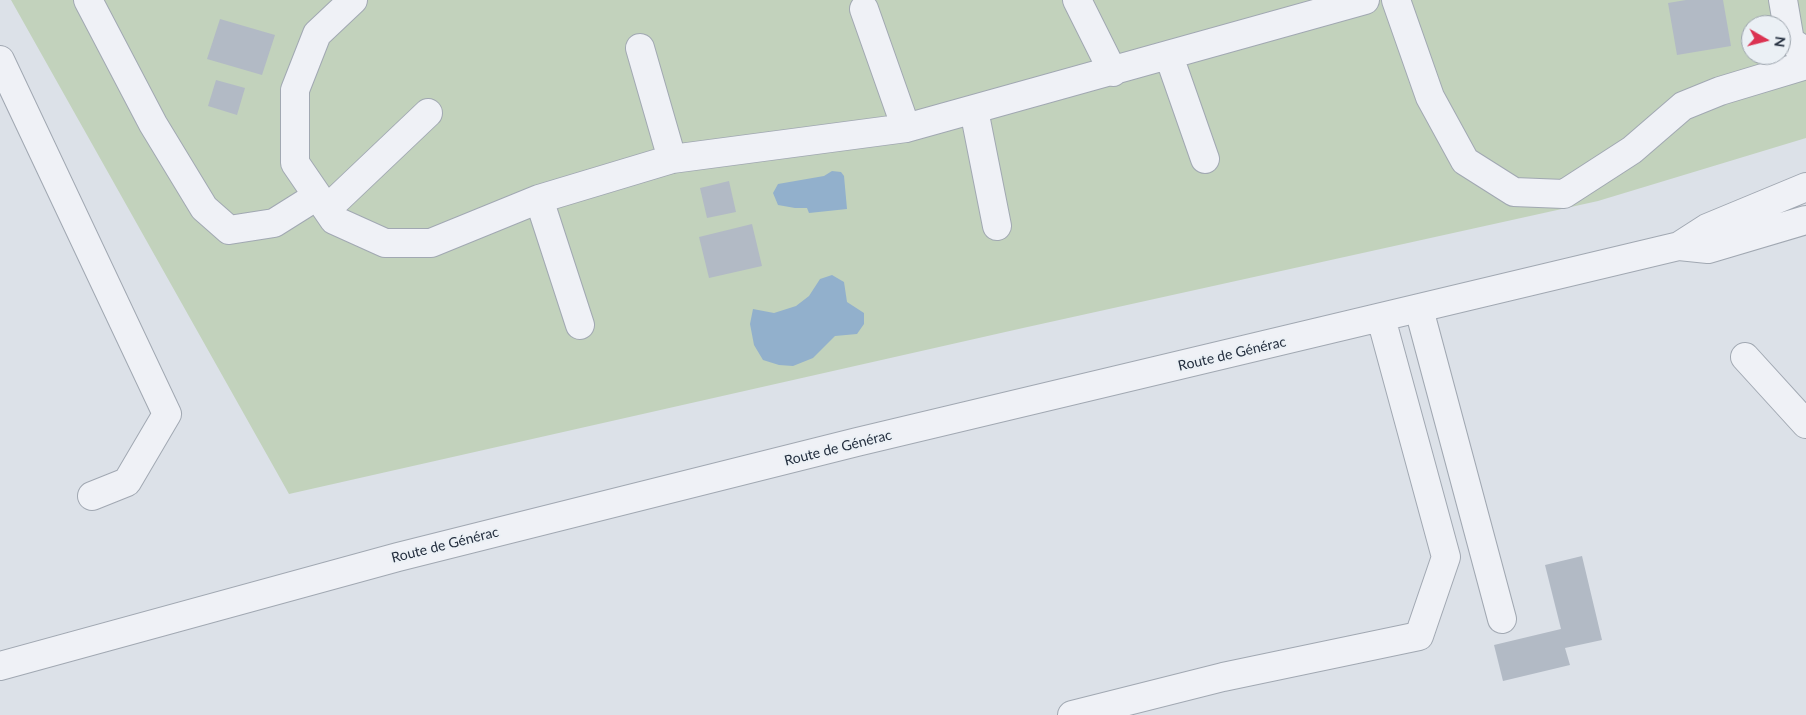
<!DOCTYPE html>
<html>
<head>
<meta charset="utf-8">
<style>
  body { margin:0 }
  #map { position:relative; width:1806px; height:715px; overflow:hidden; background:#dce1e8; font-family:Lato,sans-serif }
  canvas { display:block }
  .north { position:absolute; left:1741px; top:15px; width:50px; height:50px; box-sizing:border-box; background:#ebf0f5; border:1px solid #9ba3ac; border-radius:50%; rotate:98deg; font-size:14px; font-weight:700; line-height:20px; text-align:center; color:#242f3f }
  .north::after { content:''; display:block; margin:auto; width:18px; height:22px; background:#db3251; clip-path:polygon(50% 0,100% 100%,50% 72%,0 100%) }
</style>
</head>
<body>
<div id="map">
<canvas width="1806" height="715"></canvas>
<div class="north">N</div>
</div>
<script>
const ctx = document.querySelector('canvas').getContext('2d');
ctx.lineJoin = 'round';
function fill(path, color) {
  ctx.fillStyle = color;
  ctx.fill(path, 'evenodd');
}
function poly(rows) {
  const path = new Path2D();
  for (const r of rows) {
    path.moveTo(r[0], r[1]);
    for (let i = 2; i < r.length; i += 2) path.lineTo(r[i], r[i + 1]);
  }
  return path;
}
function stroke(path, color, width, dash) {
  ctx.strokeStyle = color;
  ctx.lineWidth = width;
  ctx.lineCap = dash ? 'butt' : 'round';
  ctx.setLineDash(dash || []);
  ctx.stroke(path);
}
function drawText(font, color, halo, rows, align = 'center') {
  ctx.font = font + ' Lato,sans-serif';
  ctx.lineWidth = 4;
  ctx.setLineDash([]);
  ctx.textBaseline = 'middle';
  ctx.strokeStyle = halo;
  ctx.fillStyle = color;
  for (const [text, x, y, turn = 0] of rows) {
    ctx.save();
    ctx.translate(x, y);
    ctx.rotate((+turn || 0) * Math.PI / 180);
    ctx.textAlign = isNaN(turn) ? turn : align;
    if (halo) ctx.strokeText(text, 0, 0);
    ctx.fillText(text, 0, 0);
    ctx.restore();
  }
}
const green = poly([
  [11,0,1806,0,1806,138,1598,201,1023,328,289,494],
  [1751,25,1781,25,1781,55,1751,55]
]);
const water = poly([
  [832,171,841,172,844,176,847,209,809,213,807,208,795,208,778,205,773,193,778,184,824,176],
  [832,275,844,282,847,302,864,313,864,324,857,334,835,336,813,358,793,366,779,365,763,360,754,345,750,324,753,309,774,313,796,306,809,296,820,279]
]);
const building = poly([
  [1686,0,1723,0,1731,46,1677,55,1668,3],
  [220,19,275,35,262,75,207,59],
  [216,80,245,88,237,115,208,106],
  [729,181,736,212,707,218,700,188],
  [752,224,762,266,709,278,699,237],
  [1582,556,1602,640,1565,648,1570,665,1503,681,1494,645,1561,629,1545,565]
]);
const minor = poly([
  [88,0,153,124,204,208,229,230,274,223,317,196],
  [353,0,317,34,295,90,295,163,334,220,385,243,431,243,539,199,672,159,906,128,1365,0],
  [1077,0,1113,72],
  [1396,0,1430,97,1465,161,1514,192,1564,194,1632,150,1683,106,1720,91,1806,65],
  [1783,0,1790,41,1806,52],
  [864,9,906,128],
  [640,48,672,159],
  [1169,56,1205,159],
  [0,60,167,414,127,482,92,496],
  [974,110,997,226],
  [539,199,580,325],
  [327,209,428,113],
  [1679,246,1707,228,1806,187],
  [1419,309,1502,619],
  [1745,357,1806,424],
  [0,666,398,557,857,442,1679,246,1708,249,1806,220],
  [1072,715,1223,677,1419,636,1446,557,1381,318]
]);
const streetNames = [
  ["Route de Générac",1232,354,-13],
  ["Route de Générac",838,448,-14],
  ["Route de Générac",445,545,-14]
];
fill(green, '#c2d2bc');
fill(water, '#92b0cc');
fill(building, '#b2bac5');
stroke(minor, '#a1a8b2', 30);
stroke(minor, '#eff1f6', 28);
drawText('14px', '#242f3f', '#ebf0f5', streetNames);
</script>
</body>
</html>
